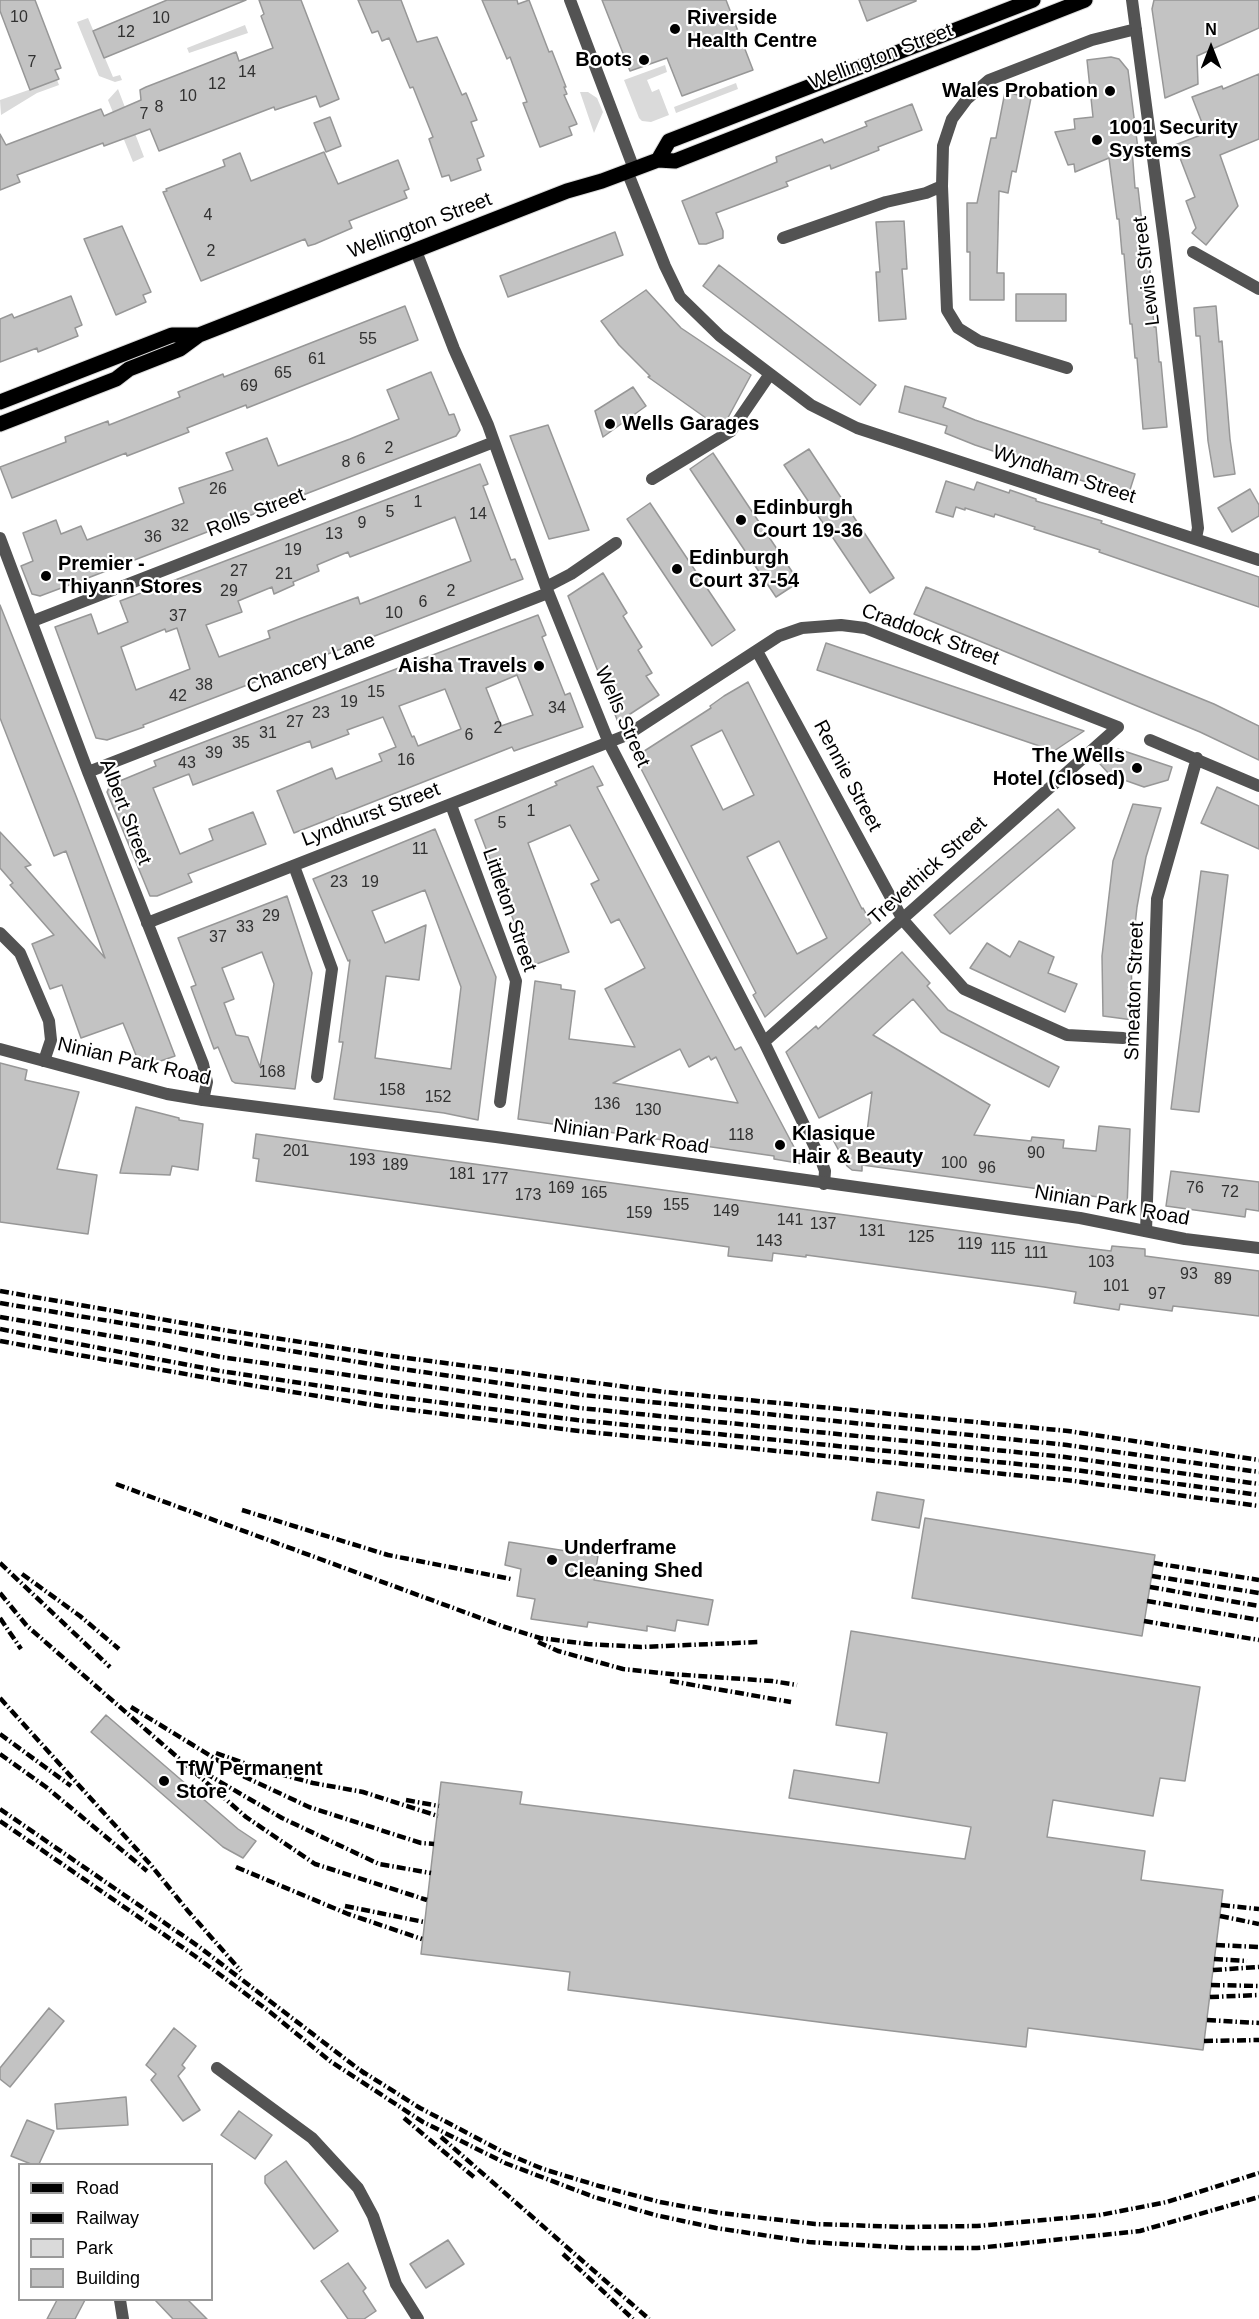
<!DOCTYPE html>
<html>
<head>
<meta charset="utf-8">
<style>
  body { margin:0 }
  #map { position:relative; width:1259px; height:2319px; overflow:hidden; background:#fff; font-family:Helvetica,sans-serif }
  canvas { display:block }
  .legend { position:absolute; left:18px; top:2163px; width:195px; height:138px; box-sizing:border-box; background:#fff; border:2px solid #999; margin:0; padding:8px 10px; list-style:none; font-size:18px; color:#000 }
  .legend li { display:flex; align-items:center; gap:12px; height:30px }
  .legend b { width:30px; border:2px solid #999 }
  .north { position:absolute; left:1181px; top:18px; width:60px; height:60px; -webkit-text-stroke:4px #fff; paint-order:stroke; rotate:0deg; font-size:16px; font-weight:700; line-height:24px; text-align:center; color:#000 }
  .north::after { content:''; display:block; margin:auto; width:21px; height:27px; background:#000; clip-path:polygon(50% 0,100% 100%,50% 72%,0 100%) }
</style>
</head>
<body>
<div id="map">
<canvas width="1259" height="2319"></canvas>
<ul class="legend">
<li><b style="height:8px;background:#000"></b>Road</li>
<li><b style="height:8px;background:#000"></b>Railway</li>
<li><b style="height:16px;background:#dadada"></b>Park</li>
<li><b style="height:16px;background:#c3c3c3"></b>Building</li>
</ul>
<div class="north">N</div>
</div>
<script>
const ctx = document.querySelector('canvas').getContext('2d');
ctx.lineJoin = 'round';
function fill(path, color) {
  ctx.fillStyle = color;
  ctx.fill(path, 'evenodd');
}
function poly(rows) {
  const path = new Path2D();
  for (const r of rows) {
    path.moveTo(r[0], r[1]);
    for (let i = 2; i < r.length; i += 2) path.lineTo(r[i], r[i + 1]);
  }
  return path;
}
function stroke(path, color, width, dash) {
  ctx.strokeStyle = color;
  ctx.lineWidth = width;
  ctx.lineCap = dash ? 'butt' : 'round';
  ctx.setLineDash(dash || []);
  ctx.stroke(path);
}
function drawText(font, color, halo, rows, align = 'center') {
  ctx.font = font + ' Helvetica,sans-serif';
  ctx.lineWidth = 4.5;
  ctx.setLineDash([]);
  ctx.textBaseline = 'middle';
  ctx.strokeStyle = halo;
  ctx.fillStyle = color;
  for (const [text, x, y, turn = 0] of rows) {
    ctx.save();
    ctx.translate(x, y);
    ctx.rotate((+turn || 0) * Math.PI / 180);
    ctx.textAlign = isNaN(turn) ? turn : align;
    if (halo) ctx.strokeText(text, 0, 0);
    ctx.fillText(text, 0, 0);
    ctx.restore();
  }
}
const green = poly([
  [88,18,113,77,120,75,122,80,115,82,99,76,77,22],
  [245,25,248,33,189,53,187,48],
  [665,65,667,72,647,80,652,92,659,89,669,115,651,122,642,121,639,118,624,80],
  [57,80,59,85,37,93,1,115,0,100],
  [736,83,738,89,676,113,674,107],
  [118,89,144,157,133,162,108,100],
  [580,92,588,92,597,98,603,112,594,133]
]);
const building = poly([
  [0,0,35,0,61,68,55,70,59,79,30,90,0,11,0,0],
  [167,0,246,0,104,58,93,31,167,0],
  [259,0,301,0,339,99,320,107,316,96,275,110,274,107,159,151,150,129,104,146,103,143,17,175,20,182,0,190,0,134,6,145,101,109,104,116,141,100,140,90,146,87,236,52,239,61,273,48,261,16,264,14,259,0],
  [358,0,401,0,417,42,437,37,462,95,466,93,477,120,471,122,484,156,477,159,481,170,451,181,449,175,442,177,429,139,433,137,413,87,410,88,389,38,382,41,378,31,372,33,358,0],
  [482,0,517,0,518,4,529,0,549,52,552,51,566,87,564,87,567,94,564,95,577,124,569,127,572,135,540,147,523,103,527,102,516,73,510,57,507,59,482,0],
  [602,0,726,0,753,70,682,96,667,58,630,71,602,0],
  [859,0,916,0,916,1,867,21,859,0],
  [1154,0,1259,0,1259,28,1197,56,1198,84,1165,98,1152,9,1154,0],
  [1111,57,1119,59,1128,70,1138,149,1132,149,1135,188,1138,188,1146,258,1149,258,1154,327,1156,327,1159,362,1161,362,1167,427,1143,429,1137,358,1135,358,1132,324,1130,324,1124,254,1122,254,1119,219,1117,219,1109,158,1075,172,1074,164,1068,165,1055,132,1075,129,1074,119,1093,117,1087,60,1111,57],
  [1259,74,1259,139,1220,155,1238,206,1206,245,1192,233,1196,228,1186,201,1195,197,1175,145,1206,133,1192,97,1222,86,1223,89,1259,74],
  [1005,92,1031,98,1016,172,1012,171,1008,193,999,191,997,273,1004,273,1004,300,970,300,970,252,967,252,967,203,977,203,991,138,996,138,1005,92],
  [912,104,922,130,878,147,879,150,831,169,830,165,786,182,788,186,716,213,723,231,723,238,706,244,699,244,682,201,777,162,776,157,822,139,824,143,867,126,865,122,912,104],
  [330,117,341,146,326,152,314,123,330,117],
  [324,152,338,184,398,160,409,189,404,191,407,198,349,221,352,228,315,244,308,246,305,239,201,281,163,192,167,191,166,189,225,166,223,160,240,153,251,181,324,152],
  [904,221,907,269,902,269,906,319,879,321,876,272,880,272,876,222,904,221],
  [122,226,151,292,143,295,146,302,116,315,84,239,122,226],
  [615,232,623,255,508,297,500,276,615,232],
  [719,265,876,385,860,405,703,286,719,265],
  [646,290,681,328,751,375,724,425,720,428,648,377,650,376,619,345,601,321,646,290],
  [1016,294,1066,294,1066,321,1016,321,1016,294],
  [71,296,82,325,75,328,78,336,38,352,37,348,0,362,0,319,12,314,14,318,71,296],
  [405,306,418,340,247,408,246,405,187,428,189,432,127,456,126,453,12,498,0,467,66,442,65,437,108,421,109,425,180,397,178,392,223,374,224,377,405,306],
  [1216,306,1219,342,1222,341,1230,439,1235,474,1214,477,1208,441,1200,336,1196,336,1194,308,1216,306],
  [431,372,449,415,454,414,460,430,456,436,80,581,40,596,32,594,21,566,33,561,23,533,56,520,61,534,81,526,87,540,184,503,179,488,233,470,226,453,267,438,278,466,350,439,399,419,387,390,431,372],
  [905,386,946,398,943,407,975,420,1135,474,1128,496,975,445,945,433,947,426,899,412,905,386],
  [633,387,646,406,603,437,595,411,633,387],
  [548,425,589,530,549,539,510,436,548,425],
  [809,449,894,578,870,593,784,465,809,449],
  [713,453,799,582,776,597,690,469,713,453],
  [480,464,488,484,483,486,511,560,515,559,523,579,177,712,143,725,144,727,107,740,96,738,55,627,91,614,98,634,128,622,120,601,480,464],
  [455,517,471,561,360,604,358,597,299,619,268,631,270,638,219,657,206,625,242,612,238,601,272,587,274,594,294,585,293,582,319,571,317,565,348,552,350,557,455,517],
  [177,628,190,669,136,690,121,647,165,629,166,632,177,628],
  [946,481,974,490,977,482,1009,493,1010,490,1036,499,1036,501,1102,521,1101,523,1259,577,1259,607,1099,552,1100,550,1034,529,1035,527,995,514,994,517,965,508,965,510,956,507,953,517,936,512,946,481],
  [1250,489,1259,505,1259,516,1232,532,1218,508,1250,489],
  [650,503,735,630,712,646,627,519,650,503],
  [603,573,627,613,623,616,642,647,638,650,652,673,646,676,659,695,618,722,568,596,603,573],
  [926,587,1214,704,1259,726,1259,760,1200,732,914,614,926,587],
  [0,605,76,796,175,1056,152,1064,151,1061,140,1065,123,1023,81,1038,62,985,50,989,32,944,54,935,10,885,13,883,0,868,0,832,31,865,25,867,105,958,66,851,54,856,0,718,0,605],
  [538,615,546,635,542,637,565,695,570,693,583,727,514,751,512,747,294,833,277,791,332,768,336,779,382,761,379,754,396,747,383,717,347,730,349,734,312,748,310,741,193,785,189,774,153,788,180,854,213,840,209,829,253,812,266,844,188,874,192,882,157,896,150,896,107,792,110,785,156,766,154,761,538,615],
  [517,675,533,715,501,726,486,688,517,675],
  [445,689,461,729,418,746,414,736,412,737,399,706,445,689],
  [826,643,1084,731,1054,751,817,670,826,643],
  [748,682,862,909,863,908,871,923,765,1017,753,995,756,993,635,757,711,708,710,706,724,696,748,682],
  [722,730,754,795,723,810,691,746,722,730],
  [779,841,827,938,797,954,747,857,779,841],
  [1118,749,1172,767,1168,780,1144,787,1110,775,1100,764,1118,749],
  [593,766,603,785,597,787,697,978,735,1050,741,1047,803,1164,774,1159,774,1156,518,1119,535,981,561,985,561,989,575,991,569,1039,635,1047,605,989,645,968,619,919,611,923,591,884,599,880,570,825,528,843,569,952,531,966,475,820,557,785,555,782,593,766],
  [680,1049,689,1067,709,1056,711,1060,716,1057,738,1103,613,1083,680,1049],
  [1217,787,1259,806,1259,849,1201,823,1217,787],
  [1133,804,1161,808,1146,857,1137,907,1131,962,1133,1020,1103,1016,1102,956,1113,861,1133,804],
  [1058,809,1075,828,950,934,934,915,1058,809],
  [435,829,496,977,478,1120,444,1113,334,1099,343,1042,339,1042,350,960,348,961,313,879,435,829],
  [425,890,461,987,451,1069,375,1058,386,976,419,980,426,925,385,943,372,911,425,890],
  [1201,871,1228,875,1199,1112,1171,1109,1201,871],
  [287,896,312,973,295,1089,235,1083,232,1081,218,1047,214,1049,191,987,196,985,178,938,287,896],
  [262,952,274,984,260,1067,248,1037,236,1035,224,1003,234,999,222,968,262,952],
  [1019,941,1054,957,1048,973,1077,984,1065,1012,970,968,987,943,1010,957,1019,941],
  [902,952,930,983,927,986,948,1010,1059,1067,1049,1087,941,1032,913,999,873,1035,990,1105,974,1135,1031,1141,1032,1137,1064,1140,1063,1148,1096,1151,1099,1126,1130,1129,1127,1208,1105,1204,1106,1198,862,1165,862,1171,852,1170,847,1166,831,1136,866,1140,872,1092,819,1118,786,1052,816,1026,818,1029,902,952],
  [0,1063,27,1070,25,1080,79,1092,57,1169,97,1175,88,1234,0,1222,0,1063],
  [136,1107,179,1118,179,1120,203,1124,198,1170,172,1166,170,1175,120,1173,136,1107],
  [256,1134,1078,1247,1111,1251,1112,1246,1145,1249,1145,1256,1259,1271,1259,1316,1173,1306,1172,1311,1120,1304,1119,1310,1074,1303,1076,1292,1044,1287,806,1255,806,1257,773,1253,772,1261,728,1256,729,1247,256,1181,259,1159,253,1158,256,1134],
  [1171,1171,1259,1182,1259,1211,1246,1209,1245,1217,1166,1206,1171,1171],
  [877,1492,924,1500,919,1528,872,1520,877,1492],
  [925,1518,1155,1555,1142,1636,912,1598,925,1518],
  [509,1542,598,1556,594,1580,713,1600,708,1625,677,1620,675,1631,647,1626,647,1631,588,1622,587,1627,531,1619,535,1599,517,1596,521,1569,505,1565,509,1542],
  [851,1631,1200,1687,1185,1781,1160,1778,1153,1816,1053,1800,1047,1837,1145,1851,1141,1880,1223,1890,1203,2050,1028,2028,1026,2047,834,2024,568,1990,570,1972,421,1954,441,1782,522,1792,520,1804,965,1859,971,1827,789,1798,794,1770,879,1783,887,1733,836,1725,851,1631],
  [106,1715,238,1829,256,1841,243,1858,223,1847,91,1732,106,1715],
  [49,2008,64,2021,10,2087,0,2079,0,2068,49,2008],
  [174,2028,196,2046,182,2065,185,2068,178,2076,200,2110,183,2121,151,2080,156,2074,146,2065,174,2028],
  [126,2097,128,2125,57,2129,55,2104,126,2097],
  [239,2111,272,2135,255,2159,221,2135,239,2111],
  [27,2120,54,2131,39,2164,31,2164,11,2156,27,2120],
  [286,2161,338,2231,314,2249,265,2183,265,2176,286,2161],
  [448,2240,464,2264,426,2288,410,2264,448,2240],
  [348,2263,366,2288,363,2291,376,2311,364,2319,348,2319,321,2281,348,2263],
  [57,2300,85,2300,75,2319,47,2319,57,2300],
  [155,2300,188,2300,207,2319,173,2319,155,2300]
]);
const minor = poly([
  [570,0,634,169],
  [1132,0,1164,241,1198,528,1196,538],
  [627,171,665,266,680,297,720,336,811,405,857,428,1259,560],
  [942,186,947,310,958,328,979,341,1067,368],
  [783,238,886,202,926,193,942,186,943,146,952,119,967,99,989,80,1092,40,1136,29],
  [416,251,454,349,488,425,546,587,609,743,764,1042,821,1160,825,1171,824,1184],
  [1193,252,1259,289],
  [652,479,731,431,770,374],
  [0,538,88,772,203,1064,207,1082,203,1100],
  [546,587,571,574,616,543],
  [33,621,494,442],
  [757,651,903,920,964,989,1067,1035,1123,1038],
  [1150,740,1259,786],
  [88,772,548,593],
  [451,805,516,981,500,1102],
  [294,866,332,969,317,1077],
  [147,923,627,735,779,636,802,628,841,625,865,628,1118,727,764,1042],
  [0,933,20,953,49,1021,51,1040,44,1061],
  [1146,1231,1157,899,1197,758],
  [217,2068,312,2138,358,2188,373,2216,396,2284,418,2319],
  [120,2300,123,2319]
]);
const tertiary = poly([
  [0,1049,167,1094,203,1100,496,1137,1080,1218,1185,1239,1259,1248]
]);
const primary = poly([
  [658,160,669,141,1033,0],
  [0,402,172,335,199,335],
  [0,424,116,379,129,369,180,349,199,335,567,191,602,181,658,160,675,161,1085,0]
]);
const rail = poly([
  [0,1291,229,1331,392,1356,665,1392,1068,1431,1259,1460],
  [0,1303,388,1367,583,1395,1067,1445,1259,1472],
  [0,1317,152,1343,221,1357,580,1408,1065,1457,1259,1484],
  [0,1329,220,1371,382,1395,577,1420,1068,1469,1259,1495],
  [0,1341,219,1380,379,1406,579,1431,1074,1481,1259,1506],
  [116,1484,505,1627,540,1638,588,1644,641,1647,759,1642],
  [242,1510,388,1555,511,1579],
  [0,1563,110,1667],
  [1154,1563,1259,1580],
  [22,1574,80,1616,119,1649],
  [1152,1576,1259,1593],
  [1150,1587,1259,1606],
  [0,1593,27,1626,246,1817,315,1864,427,1900],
  [1147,1601,1259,1620],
  [0,1618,21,1649],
  [1144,1621,1259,1640],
  [538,1642,558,1651,623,1669,671,1674,772,1681,797,1685],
  [670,1681,791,1702],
  [0,1698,150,1864,188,1911,241,1971],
  [131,1707,245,1777,309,1807,421,1843,434,1844],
  [0,1734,71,1786],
  [216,1753,258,1768,313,1783,363,1792,438,1816],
  [0,1754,46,1787,147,1871],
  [205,1773,282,1818,379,1864,431,1873],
  [406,1800,439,1806],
  [0,1809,198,1946,365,2074],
  [0,1821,195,1956,270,2012,330,2061,423,2122,505,2163,594,2197,655,2215,716,2228,809,2242,909,2248,977,2248,1140,2231,1259,2197],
  [236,1867,348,1914,422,1939],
  [1221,1905,1259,1909],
  [345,1906,424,1922],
  [1220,1916,1259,1924],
  [1216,1945,1259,1947],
  [1214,1959,1247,1961],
  [1213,1970,1259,1967],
  [1211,1985,1259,1986],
  [1210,1997,1259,1995],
  [1207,2020,1259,2023],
  [1204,2041,1259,2040],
  [360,2070,420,2108,505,2153,543,2169,599,2186,660,2202,720,2213,815,2224,906,2227,977,2226,1100,2215,1167,2202,1259,2173],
  [404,2118,475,2178],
  [441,2137,649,2319],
  [563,2254,633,2319]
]);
const markers = [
  [675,29,6,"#000"],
  [644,60,6,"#000"],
  [1110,91,6,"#000"],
  [1097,140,6,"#000"],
  [610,424,6,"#000"],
  [741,520,6,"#000"],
  [677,569,6,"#000"],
  [46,576,6,"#000"],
  [539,666,6,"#000"],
  [1137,768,6,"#000"],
  [780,1145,6,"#000"],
  [552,1560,6,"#000"],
  [164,1781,6,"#000"]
];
const numberNames = [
  ["10",19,18],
  ["10",161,19],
  ["12",126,33],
  ["7",32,63],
  ["14",247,73],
  ["12",217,85],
  ["10",188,97],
  ["8",159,108],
  ["7",144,115],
  ["4",208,216],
  ["2",211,252],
  ["55",368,340],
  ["61",317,360],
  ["65",283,374],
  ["69",249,387],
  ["2",389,449],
  ["6",361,460],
  ["8",346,463],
  ["26",218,490],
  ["1",418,503],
  ["5",390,513],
  ["14",478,515],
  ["9",362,524],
  ["32",180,527],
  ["13",334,535],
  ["36",153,538],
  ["19",293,551],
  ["27",239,572],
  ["21",284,575],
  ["29",229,592],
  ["2",451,592],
  ["6",423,603],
  ["10",394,614],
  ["37",178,617],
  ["38",204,686],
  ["15",376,693],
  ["42",178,697],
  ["19",349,703],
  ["34",557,709],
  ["23",321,714],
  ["27",295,723],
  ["2",498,729],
  ["31",268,734],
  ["6",469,736],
  ["35",241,744],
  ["39",214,754],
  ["16",406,761],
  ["43",187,764],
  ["1",531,812],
  ["5",502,824],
  ["11",420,850],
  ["23",339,883],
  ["19",370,883],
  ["29",271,917],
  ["33",245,928],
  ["37",218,938],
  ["168",272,1073],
  ["158",392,1091],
  ["152",438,1098],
  ["136",607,1105],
  ["130",648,1111],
  ["118",741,1136],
  ["201",296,1152],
  ["90",1036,1154],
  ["193",362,1161],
  ["100",954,1164],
  ["189",395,1166],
  ["96",987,1169],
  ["181",462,1175],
  ["177",495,1180],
  ["169",561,1189],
  ["76",1195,1189],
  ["72",1230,1193],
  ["165",594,1194],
  ["173",528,1196],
  ["155",676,1206],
  ["149",726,1212],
  ["159",639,1214],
  ["141",790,1221],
  ["137",823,1225],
  ["131",872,1232],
  ["125",921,1238],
  ["143",769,1242],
  ["119",970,1245],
  ["115",1003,1250],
  ["111",1036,1254],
  ["103",1101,1263],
  ["93",1189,1275],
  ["89",1223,1280],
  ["101",1116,1287],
  ["97",1157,1295]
];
const poiNames = [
  ["Riverside",687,18],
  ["Health Centre",687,41],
  ["Boots",632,60,"right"],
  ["Wales Probation",1098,91,"right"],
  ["1001 Security",1109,128],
  ["Systems",1109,151],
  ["Wells Garages",622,424],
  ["Edinburgh",753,508],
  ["Court 19-36",753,531],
  ["Edinburgh",689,558],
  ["Court 37-54",689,581],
  ["Premier -",58,564],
  ["Thiyann Stores",58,587],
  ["Aisha Travels",527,666,"right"],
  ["The Wells",1125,756,"right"],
  ["Hotel (closed)",1125,779,"right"],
  ["Klasique",792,1134],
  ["Hair & Beauty",792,1157],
  ["Underframe",564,1548],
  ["Cleaning Shed",564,1571],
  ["TfW Permanent",176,1769],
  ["Store",176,1792]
];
const streetNames = [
  ["Wellington Street",881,57,-21],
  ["Wellington Street",420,226,-21],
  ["Lewis Street",1147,271,-97],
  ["Wyndham Street",1064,475,18],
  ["Rolls Street",256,513,-21],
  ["Craddock Street",930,635,20],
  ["Chancery Lane",311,664,-21],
  ["Wells Street",622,717,66],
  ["Rennie Street",847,776,62],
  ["Albert Street",125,812,69],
  ["Lyndhurst Street",371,815,-21],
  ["Trevethick Street",928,871,-42],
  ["Littleton Street",509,910,71],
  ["Smeaton Street",1135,991,-88],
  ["Ninian Park Road",134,1062,13],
  ["Ninian Park Road",631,1137,8],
  ["Ninian Park Road",1112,1206,10]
];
fill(green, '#dadada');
fill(building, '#c3c3c3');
stroke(building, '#979797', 1.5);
stroke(primary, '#dbdbdb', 17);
stroke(minor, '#535353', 12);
stroke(tertiary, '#535353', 12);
stroke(primary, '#000', 15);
stroke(rail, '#000', 4.5, [9, 3, 1.5, 3]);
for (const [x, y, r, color] of markers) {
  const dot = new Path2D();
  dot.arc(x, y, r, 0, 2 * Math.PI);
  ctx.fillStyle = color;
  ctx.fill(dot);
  stroke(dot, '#fff', 2);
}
drawText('16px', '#313131', null, numberNames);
drawText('bold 20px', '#000', '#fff', poiNames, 'left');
drawText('20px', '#000', '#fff', streetNames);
</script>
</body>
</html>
